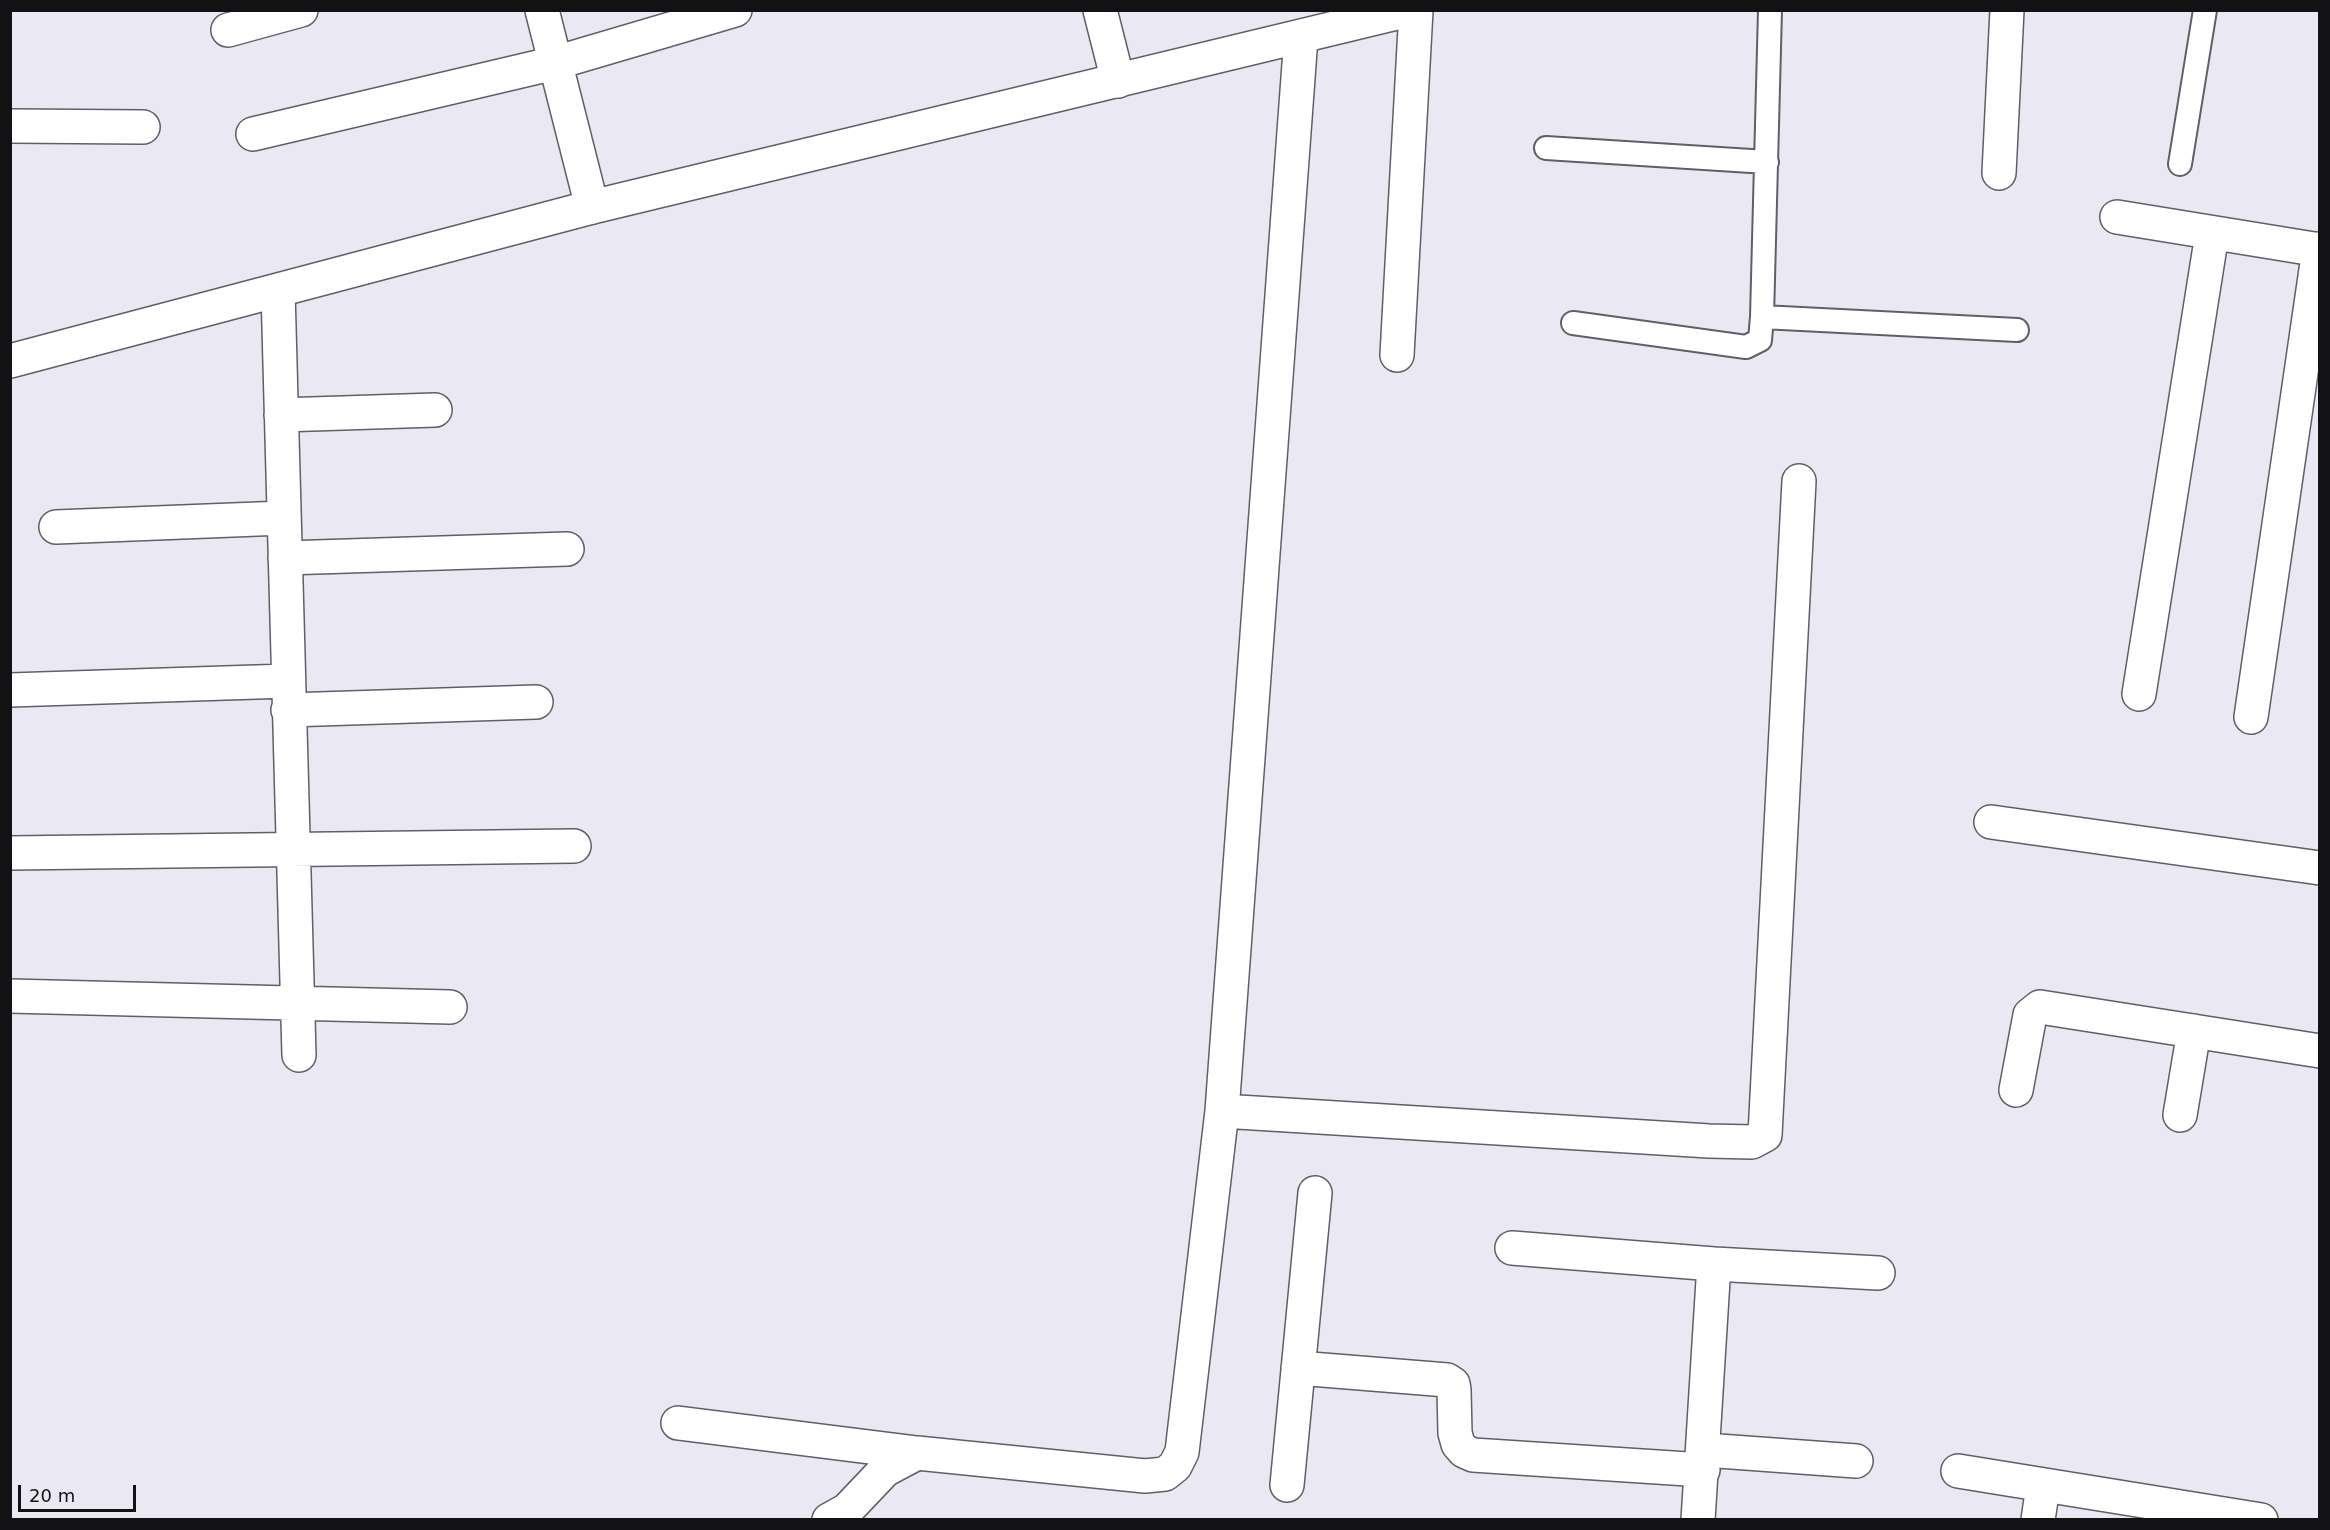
<!DOCTYPE html>
<html>
<head>
<meta charset="utf-8">
<style>
  body { margin:0 }
  #map { position:relative; width:2330px; height:1530px; overflow:hidden; background:#eae8f3; font-family:"DejaVu Sans",sans-serif }
  canvas { display:block }
  .frame { position:absolute; inset:0; border:12px solid #121114; pointer-events:none }
  .scale { position:absolute; left:18px; top:1485px; width:118px; height:27px; box-sizing:border-box; border:3px solid #121114; border-top:0; padding-left:8px; font-size:18px; line-height:21px; white-space:nowrap; color:#121114; -webkit-text-stroke:4px #eae8f3; paint-order:stroke }
</style>
</head>
<body>
<div id="map">
<canvas width="2330" height="1530"></canvas>
<div class="frame"></div>
<div class="scale">20 m</div>
</div>
<script>
const ctx = document.querySelector('canvas').getContext('2d');
ctx.lineJoin = 'round';
function poly(rows) {
  const path = new Path2D();
  for (const r of rows) {
    path.moveTo(r[0], r[1]);
    for (let i = 2; i < r.length; i += 2) path.lineTo(r[i], r[i + 1]);
  }
  return path;
}
function stroke(path, color, width, dash) {
  ctx.strokeStyle = color;
  ctx.lineWidth = width;
  ctx.lineCap = dash ? 'butt' : 'round';
  ctx.setLineDash(dash || []);
  ctx.stroke(path);
}
const service = poly([
  [1770,10,1762,317,2017,330],
  [1546,148,1767,162],
  [2180,164,2205,10],
  [1573,323,1746,347,1760,340,1762,317]
]);
const minor = poly([
  [542,10,592,207],
  [1100,10,1118,81],
  [228,30,301,10],
  [1301,37,1222,1111,1709,1141,1752,1142,1765,1135,1799,481],
  [10,126,143,127],
  [253,134,555,63,735,10],
  [1999,173,2007,10],
  [2117,217,2320,250],
  [278,291,299,1055],
  [1397,355,1416,10],
  [281,415,435,410],
  [56,527,283,518],
  [285,558,567,549],
  [10,690,287,681],
  [2139,694,2212,234],
  [288,710,536,702],
  [2251,717,2319,249],
  [1991,822,2320,868],
  [10,853,574,846],
  [10,996,450,1007],
  [2016,1090,2030,1015,2040,1007,2320,1051],
  [2180,1115,2194,1031],
  [1512,1248,1714,1264,1698,1520],
  [1714,1264,1878,1273],
  [1298,1368,1447,1380,1453,1384,1454,1390,1455,1433,1458,1444,1464,1451,1473,1455,1703,1470],
  [678,1423,917,1453,1145,1476,1165,1474,1175,1466,1182,1452,1222,1111],
  [1705,1450,1856,1461],
  [1958,1471,2261,1520],
  [1287,1485,1315,1193],
  [829,1520,847,1510,885,1470,917,1453],
  [2038,1520,2043,1486]
]);
const tertiary = poly([
  [10,361,592,207,1409,10]
]);
stroke(service, '#605e68', 26);
stroke(minor, '#605e68', 36);
stroke(tertiary, '#605e68', 36);
stroke(service, '#fff', 22);
stroke(minor, '#fff', 33);
stroke(tertiary, '#fff', 33);
</script>
</body>
</html>
